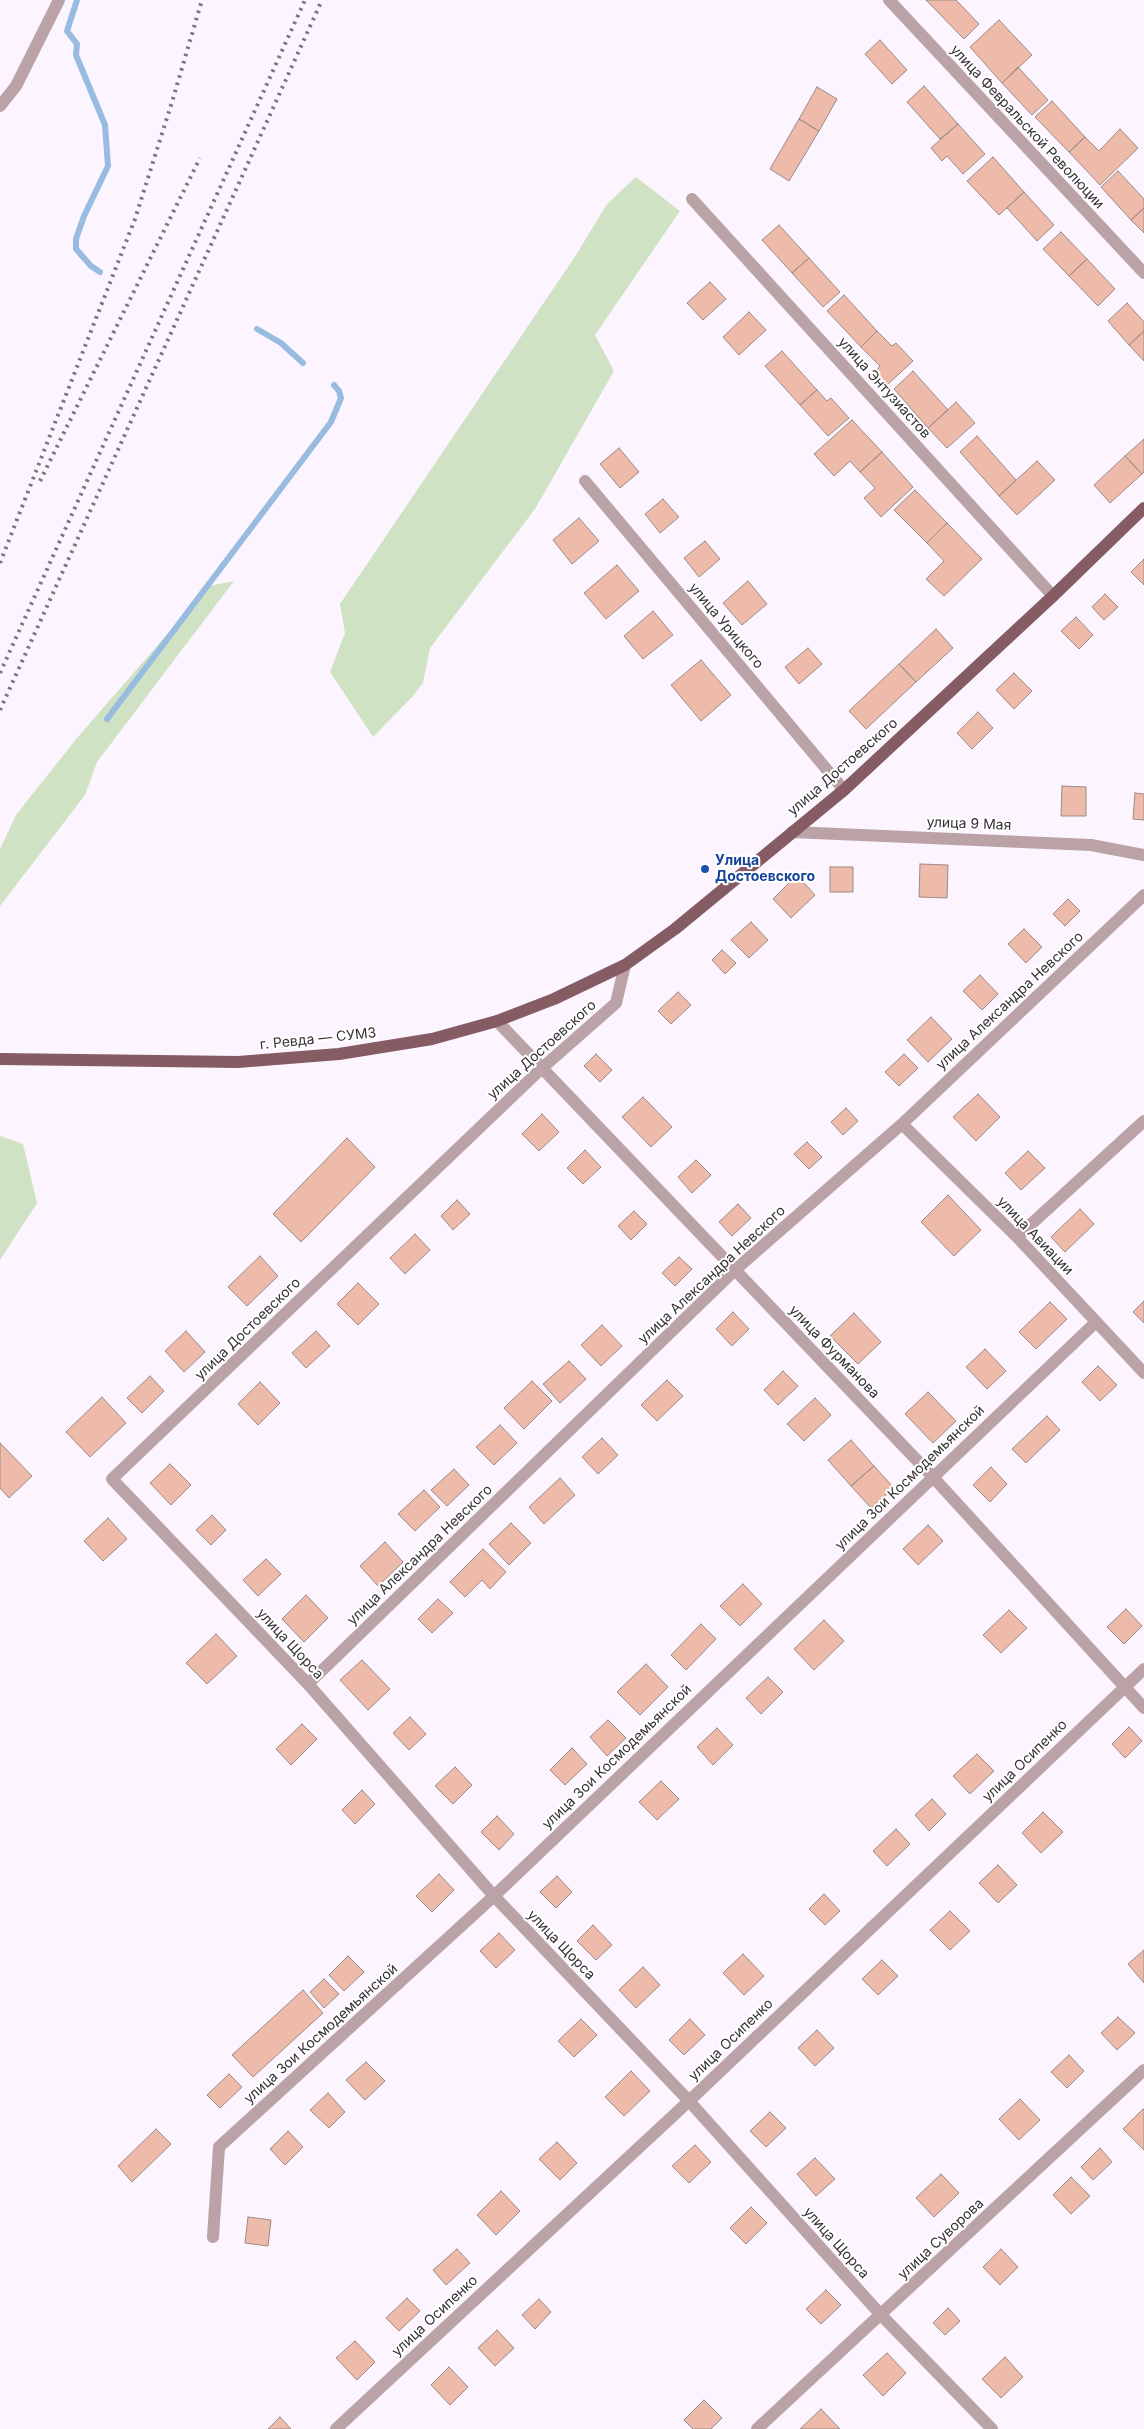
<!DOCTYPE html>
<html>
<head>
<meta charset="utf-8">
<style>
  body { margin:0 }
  canvas { display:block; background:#fcf4fe }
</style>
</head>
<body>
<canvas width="1144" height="2429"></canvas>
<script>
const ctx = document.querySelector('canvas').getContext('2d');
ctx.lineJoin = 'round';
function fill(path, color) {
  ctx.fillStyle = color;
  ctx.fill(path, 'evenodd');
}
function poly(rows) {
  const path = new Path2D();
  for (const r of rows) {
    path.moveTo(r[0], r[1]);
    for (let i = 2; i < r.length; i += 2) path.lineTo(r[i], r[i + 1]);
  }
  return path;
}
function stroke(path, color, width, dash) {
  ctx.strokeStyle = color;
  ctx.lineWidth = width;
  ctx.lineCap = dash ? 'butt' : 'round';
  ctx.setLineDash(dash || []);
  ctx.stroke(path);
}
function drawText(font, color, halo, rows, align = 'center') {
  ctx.font = font + ' Inter,sans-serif';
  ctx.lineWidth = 4;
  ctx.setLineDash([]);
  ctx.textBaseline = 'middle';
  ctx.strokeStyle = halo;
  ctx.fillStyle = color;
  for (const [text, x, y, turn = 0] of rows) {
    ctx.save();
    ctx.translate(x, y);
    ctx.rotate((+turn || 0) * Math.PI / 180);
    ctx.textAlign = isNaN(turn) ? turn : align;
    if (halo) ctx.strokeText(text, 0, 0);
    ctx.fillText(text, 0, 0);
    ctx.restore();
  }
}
const green = poly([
  [636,177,680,211,595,335,614,371,535,509,430,648,423,683,413,696,373,737,330,672,345,633,340,604,576,255,607,204],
  [234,581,97,762,85,795,0,906,0,849,16,815,77,738,209,586],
  [0,1136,23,1144,37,1203,0,1260]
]);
const stream = poly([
  [77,0,67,31,77,44,76,55,105,125,108,166,84,216,76,239,76,249,91,266,100,272],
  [257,329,281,343,303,363],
  [107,719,331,422,341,398,339,391,334,385]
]);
const building = poly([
  [926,0,956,0,979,24,964,39,926,0],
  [999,20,1032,55,1002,83,970,47,999,20],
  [880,40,907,70,892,84,865,54,880,40],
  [1018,67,1048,100,1032,115,1002,83,1018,67],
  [924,86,958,124,940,139,907,102,924,86],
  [817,87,837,99,819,131,799,119,817,87],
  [1052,101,1085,137,1069,152,1035,117,1052,101],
  [799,119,819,131,789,181,770,169,799,119],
  [958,124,985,154,963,174,947,156,942,161,931,148,958,124],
  [1120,129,1138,148,1100,185,1069,152,1085,137,1099,151,1120,129],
  [993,157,1024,192,999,215,967,181,993,157],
  [1118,171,1144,199,1144,208,1131,220,1101,187,1118,171],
  [1024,192,1054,225,1037,241,1007,208,1024,192],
  [1144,208,1144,233,1131,220,1144,208],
  [779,225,809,258,792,273,762,240,779,225],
  [1061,232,1087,259,1069,276,1043,249,1061,232],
  [809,258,840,292,823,307,792,273,809,258],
  [1087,259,1115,289,1098,306,1069,276,1087,259],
  [710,282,726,299,703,320,687,303,710,282],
  [844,295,877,331,861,347,827,311,844,295],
  [1127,303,1144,322,1144,331,1129,345,1108,321,1127,303],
  [749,312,766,330,739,355,723,337,749,312],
  [877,331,892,346,896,343,913,361,887,385,875,372,880,366,861,347,877,331],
  [1144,331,1144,361,1129,345,1144,331],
  [782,351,817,390,800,405,765,366,782,351],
  [913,371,948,410,928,428,894,389,913,371],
  [817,390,827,401,831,398,849,418,828,436,800,405,817,390],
  [956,402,975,423,947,448,928,428,956,402],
  [852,420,882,452,860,472,850,461,834,476,814,454,852,420],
  [977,436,1016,480,999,496,960,452,977,436],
  [1144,439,1144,472,1142,474,1125,456,1144,439],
  [619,448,639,472,620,488,600,464,619,448],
  [882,452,913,487,881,517,864,498,875,488,860,472,882,452],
  [1125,456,1142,474,1110,503,1094,485,1125,456],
  [1037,461,1055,480,1017,515,999,496,1037,461],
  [915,490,947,523,927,543,894,510,915,490],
  [663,499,679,517,660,533,645,514,663,499],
  [579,518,599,541,572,564,553,540,579,518],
  [947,523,982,559,944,596,926,579,944,561,927,543,947,523],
  [705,541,720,559,699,577,684,558,705,541],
  [1144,559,1144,585,1131,572,1144,559],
  [617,565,639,591,606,619,584,593,617,565],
  [748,581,767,604,742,625,723,603,748,581],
  [1105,594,1118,607,1104,620,1092,607,1105,594],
  [653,611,673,635,643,659,624,636,653,611],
  [1076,617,1093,635,1079,649,1061,631,1076,617],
  [936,629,953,648,916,682,899,664,936,629],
  [808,648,822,664,799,684,785,667,808,648],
  [701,660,731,695,701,721,671,685,701,660],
  [899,664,916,682,866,729,849,711,899,664],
  [1014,673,1032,691,1014,709,996,690,1014,673],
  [978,712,993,728,972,749,957,733,978,712],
  [1062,786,1086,787,1086,816,1061,816,1062,786],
  [1135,793,1144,794,1144,820,1133,819,1135,793],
  [920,864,948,865,947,898,919,897,920,864],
  [830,867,853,867,853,892,830,892,830,867],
  [797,875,815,895,791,918,773,899,797,875],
  [1068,899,1080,911,1065,926,1053,914,1068,899],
  [751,922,768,940,749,958,731,940,751,922],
  [1024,929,1042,947,1026,963,1008,944,1024,929],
  [722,950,736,963,725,974,712,960,722,950],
  [980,975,998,994,982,1010,963,991,980,975],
  [678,992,691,1005,671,1024,658,1011,678,992],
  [931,1017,952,1039,928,1062,907,1040,931,1017],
  [596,1054,612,1070,600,1082,584,1066,596,1054],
  [904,1054,918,1068,899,1086,885,1072,904,1054],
  [978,1094,1000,1117,976,1141,953,1117,978,1094],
  [643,1097,672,1127,651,1147,622,1117,643,1097],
  [846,1108,858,1121,843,1135,831,1122,846,1108],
  [542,1114,559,1132,539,1151,522,1134,542,1114],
  [347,1138,375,1167,301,1242,273,1214,347,1138],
  [807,1142,822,1157,809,1169,794,1154,807,1142],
  [585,1150,601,1167,583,1184,567,1168,585,1150],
  [1028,1151,1045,1168,1021,1190,1005,1173,1028,1151],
  [696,1160,711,1175,692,1193,678,1177,696,1160],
  [948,1195,981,1230,954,1256,921,1222,948,1195],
  [457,1200,470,1214,453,1230,441,1216,457,1200],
  [738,1204,751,1218,732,1236,719,1222,738,1204],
  [1080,1209,1094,1224,1065,1252,1051,1237,1080,1209],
  [634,1211,647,1224,631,1240,618,1226,634,1211],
  [415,1234,430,1250,405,1274,390,1258,415,1234],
  [260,1256,278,1276,247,1306,228,1287,260,1256],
  [679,1257,692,1269,675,1286,662,1273,679,1257],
  [358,1283,379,1304,358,1325,337,1304,358,1283],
  [1144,1301,1144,1323,1133,1312,1144,1301],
  [1050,1302,1067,1319,1036,1349,1019,1332,1050,1302],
  [733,1312,749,1329,732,1346,716,1329,733,1312],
  [854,1313,881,1342,858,1364,830,1336,854,1313],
  [602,1325,622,1346,601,1366,581,1345,602,1325],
  [186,1331,205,1352,184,1372,165,1351,186,1331],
  [316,1331,330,1346,306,1368,292,1353,316,1331],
  [985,1349,1006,1371,987,1389,966,1367,985,1349],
  [569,1361,586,1379,560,1403,543,1384,569,1361],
  [1098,1366,1117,1385,1100,1401,1082,1382,1098,1366],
  [783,1371,798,1386,778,1405,764,1390,783,1371],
  [150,1376,164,1391,142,1413,127,1398,150,1376],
  [667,1380,683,1396,657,1421,641,1405,667,1380],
  [532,1381,552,1401,524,1429,504,1408,532,1381],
  [260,1382,280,1403,258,1425,238,1404,260,1382],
  [928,1392,956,1421,933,1443,905,1414,928,1392],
  [102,1397,126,1423,90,1457,66,1432,102,1397],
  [815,1398,831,1415,804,1441,787,1424,815,1398],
  [1047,1416,1060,1430,1026,1463,1012,1449,1047,1416],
  [500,1425,517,1443,494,1465,476,1447,500,1425],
  [602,1438,618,1455,598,1474,582,1457,602,1438],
  [851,1440,874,1466,851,1486,828,1460,851,1440],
  [0,1443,32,1476,9,1498,0,1488,0,1443],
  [170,1464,191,1485,171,1505,150,1483,170,1464],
  [874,1466,894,1488,871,1508,851,1486,874,1466],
  [991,1467,1007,1484,990,1502,973,1485,991,1467],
  [454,1469,469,1485,447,1506,431,1490,454,1469],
  [560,1478,575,1495,544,1524,529,1507,560,1478],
  [424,1490,440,1507,415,1531,398,1514,424,1490],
  [212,1515,226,1530,211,1545,196,1530,212,1515],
  [108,1518,127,1539,103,1561,84,1541,108,1518],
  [511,1523,531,1543,509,1565,489,1544,511,1523],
  [928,1525,943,1541,918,1565,903,1549,928,1525],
  [385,1542,403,1562,378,1586,360,1566,385,1542],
  [483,1549,506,1572,490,1589,482,1580,465,1597,450,1582,483,1549],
  [266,1559,281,1574,258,1596,243,1580,266,1559],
  [743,1584,762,1604,740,1626,720,1606,743,1584],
  [306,1595,328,1618,304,1642,282,1619,306,1595],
  [438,1599,453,1613,432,1633,418,1619,438,1599],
  [1126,1609,1142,1626,1124,1644,1107,1627,1126,1609],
  [1009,1610,1027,1628,1001,1653,983,1635,1009,1610],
  [824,1620,844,1641,814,1670,794,1649,824,1620],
  [701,1624,716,1639,686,1670,671,1655,701,1624],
  [216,1634,237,1656,207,1684,186,1663,216,1634],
  [362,1660,390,1689,368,1710,340,1680,362,1660],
  [646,1664,668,1687,640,1715,617,1692,646,1664],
  [768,1677,783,1692,761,1714,746,1698,768,1677],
  [410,1717,426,1734,409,1750,393,1733,410,1717],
  [608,1720,626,1738,607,1756,590,1737,608,1720],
  [302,1724,317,1739,291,1765,276,1749,302,1724],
  [1129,1727,1142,1741,1125,1758,1112,1744,1129,1727],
  [717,1728,733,1745,713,1765,697,1747,717,1728],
  [572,1748,587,1764,565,1785,550,1770,572,1748],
  [977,1754,994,1771,970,1794,953,1776,977,1754],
  [455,1767,472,1785,453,1804,435,1786,455,1767],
  [661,1781,679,1799,657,1820,639,1802,661,1781],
  [362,1790,375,1804,355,1824,342,1810,362,1790],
  [932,1799,946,1814,929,1831,915,1815,932,1799],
  [1043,1812,1063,1832,1041,1853,1022,1833,1043,1812],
  [497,1816,514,1834,499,1850,481,1832,497,1816],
  [896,1829,910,1844,887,1866,873,1851,896,1829],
  [998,1865,1017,1885,998,1903,979,1883,998,1865],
  [439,1874,454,1890,432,1912,416,1896,439,1874],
  [557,1876,572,1892,556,1908,540,1892,557,1876],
  [824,1894,840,1911,825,1925,809,1909,824,1894],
  [950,1911,970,1931,950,1950,930,1930,950,1911],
  [593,1925,612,1945,596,1960,577,1941,593,1925],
  [499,1933,515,1950,496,1968,480,1951,499,1933],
  [1144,1950,1144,1983,1128,1964,1144,1950],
  [743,1954,764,1976,744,1995,723,1973,743,1954],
  [348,1956,364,1972,344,1991,329,1975,348,1956],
  [882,1960,898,1976,878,1995,862,1979,882,1960],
  [643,1967,660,1985,636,2008,619,1990,643,1967],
  [324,1979,339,1994,324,2008,310,1992,324,1979],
  [303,1990,323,2013,253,2077,232,2055,303,1990],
  [1118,2017,1135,2033,1117,2050,1101,2033,1118,2017],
  [581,2019,597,2035,574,2057,558,2041,581,2019],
  [690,2019,705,2035,684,2055,669,2040,690,2019],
  [817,2030,834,2048,815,2066,798,2048,817,2030],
  [1069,2055,1084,2071,1067,2088,1051,2072,1069,2055],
  [366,2062,385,2081,365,2100,346,2080,366,2062],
  [631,2071,650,2091,624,2116,605,2097,631,2071],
  [229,2074,242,2087,220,2108,207,2095,229,2074],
  [328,2093,345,2112,329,2128,310,2110,328,2093],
  [1020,2099,1040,2120,1019,2140,999,2119,1020,2099],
  [1143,2109,1144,2110,1144,2150,1123,2129,1143,2109],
  [770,2112,786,2128,766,2147,750,2131,770,2112],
  [156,2129,171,2144,132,2182,118,2166,156,2129],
  [288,2131,303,2147,285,2165,270,2149,288,2131],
  [557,2142,577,2163,560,2180,539,2159,557,2142],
  [695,2145,711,2162,689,2183,672,2166,695,2145],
  [1100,2148,1112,2162,1093,2180,1081,2167,1100,2148],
  [815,2158,835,2179,816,2196,797,2174,815,2158],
  [941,2174,959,2193,934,2217,916,2198,941,2174],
  [1071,2177,1090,2196,1071,2214,1053,2195,1071,2177],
  [501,2191,520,2211,496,2235,477,2215,501,2191],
  [751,2207,767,2223,746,2244,730,2228,751,2207],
  [248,2217,271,2220,268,2246,245,2243,248,2217],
  [457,2249,470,2263,446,2285,433,2270,457,2249],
  [1001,2249,1018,2267,1000,2285,983,2267,1001,2249],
  [826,2290,841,2305,821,2324,806,2309,826,2290],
  [407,2298,420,2311,399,2331,386,2318,407,2298],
  [539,2299,551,2312,535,2329,522,2315,539,2299],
  [948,2308,960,2321,945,2335,933,2323,948,2308],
  [497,2330,514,2348,495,2366,478,2348,497,2330],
  [355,2341,375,2362,357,2380,336,2358,355,2341],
  [887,2353,906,2373,883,2396,863,2375,887,2353],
  [1005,2357,1023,2377,1001,2398,982,2379,1005,2357],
  [449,2367,468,2387,450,2405,431,2385,449,2367],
  [704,2400,722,2418,711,2429,693,2429,684,2420,704,2400],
  [821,2409,840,2429,800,2429,821,2409],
  [280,2417,291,2429,268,2429,280,2417]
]);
const street = poly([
  [889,0,1144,273],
  [0,106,16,86,59,0],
  [692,199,1053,596],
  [585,481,844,790],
  [792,832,1091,845,1144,855],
  [625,965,616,1003,541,1069,112,1479,308,1684,494,1896,689,2101,881,2315,992,2429],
  [497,1021,932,1476,1144,1708],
  [902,1124,1017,1237,1144,1373],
  [1017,1237,1144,1121],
  [308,1684,735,1270,902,1124,1144,895],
  [213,2237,219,2147,494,1896,1096,1322],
  [336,2429,689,2101,1144,1669],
  [757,2429,1144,2070]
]);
const primary = poly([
  [0,1059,238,1062,339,1054,432,1039,497,1021,554,999,625,965,675,929,844,790,1053,596,1144,508]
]);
const rail = poly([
  [40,481,200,158],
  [0,563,135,219,172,102,202,0],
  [0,673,305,0],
  [0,710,322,0]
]);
const markers = [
  [705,869,5,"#1a4fb4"]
];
const streetNames = [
  ["улица Февральской Революции",1027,127,47],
  ["улица Энтузиастов",884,388,48],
  ["улица Урицкого",726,626,50],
  ["улица Достоевского",843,767,-41],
  ["улица 9 Мая",969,824,2],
  ["улица Александра Невского",1010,1001,-43],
  ["г. Ревда — СУМЗ",318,1039,-6],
  ["улица Достоевского",542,1050,-42],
  ["улица Авиации",1035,1236,46],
  ["улица Александра Невского",712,1275,-43],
  ["улица Достоевского",248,1329,-44],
  ["улица Фурманова",834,1352,46],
  ["улица Зои Космодемьянской",910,1478,-44],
  ["улица Александра Невского",420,1555,-44],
  ["улица Щорса",290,1644,47],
  ["улица Зои Космодемьянской",617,1757,-44],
  ["улица Осипенко",1025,1761,-44],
  ["улица Щорса",561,1945,46],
  ["улица Зои Космодемьянской",321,2034,-42],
  ["улица Осипенко",731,2040,-44],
  ["улица Суворова",941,2239,-43],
  ["улица Щорса",836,2243,48],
  ["улица Осипенко",435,2316,-43]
];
const transitNames = [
  ["Улица",715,861],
  ["Достоевского",715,877]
];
fill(green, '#cfe3c4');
stroke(stream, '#98bce0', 6);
fill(building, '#eba');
stroke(building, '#9a8b86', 1);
stroke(street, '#baa2a6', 12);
stroke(primary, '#855c63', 12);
stroke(rail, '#7b767c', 4, [2.5, 5]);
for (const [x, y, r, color] of markers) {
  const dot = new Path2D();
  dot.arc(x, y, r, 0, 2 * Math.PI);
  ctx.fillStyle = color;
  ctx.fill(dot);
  stroke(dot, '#fff', 2);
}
drawText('14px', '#353135', '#fff', streetNames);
drawText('bold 14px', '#164399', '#fff', transitNames, 'left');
</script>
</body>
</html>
